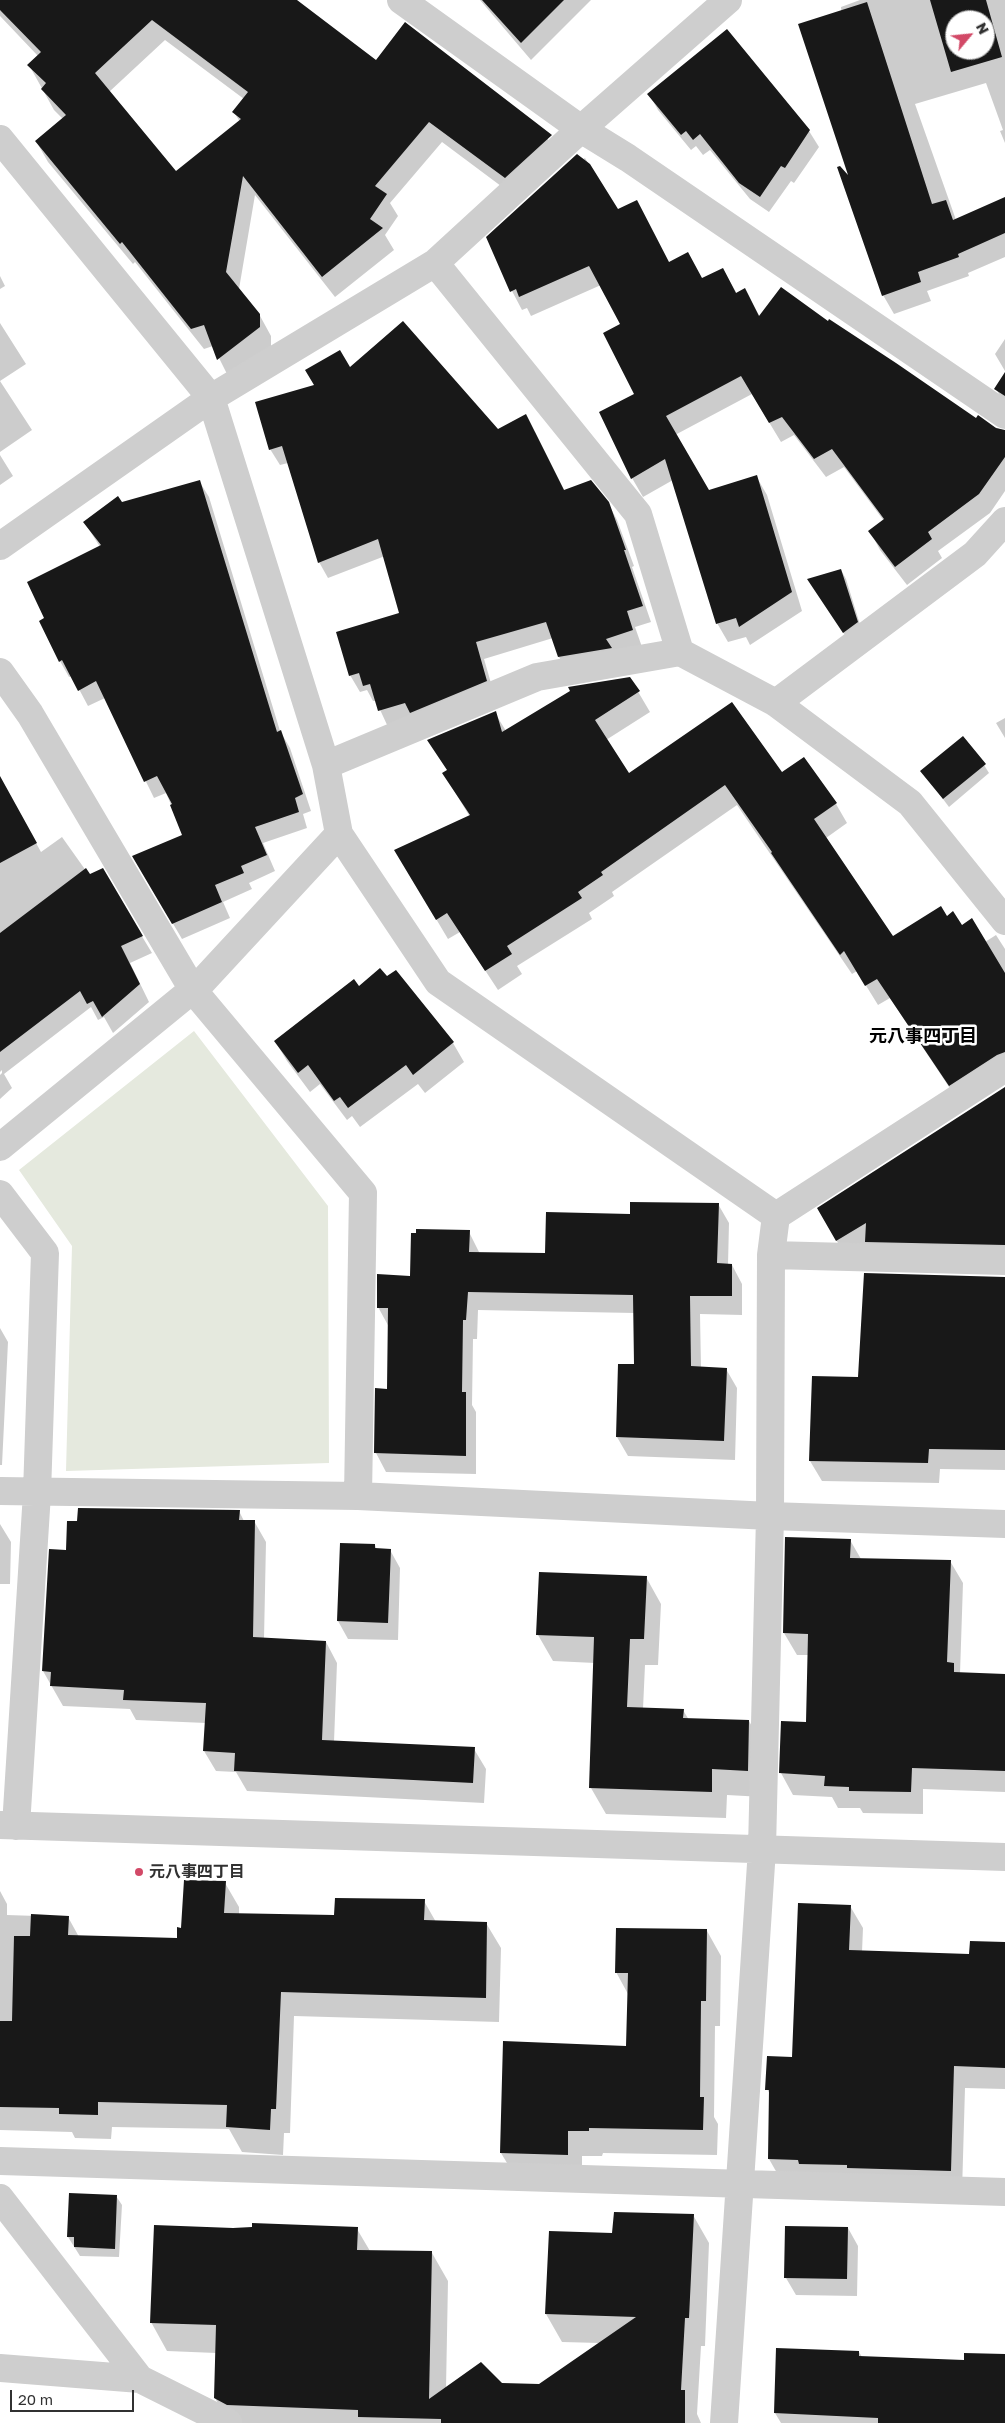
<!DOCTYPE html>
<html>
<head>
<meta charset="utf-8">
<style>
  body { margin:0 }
  #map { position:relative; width:1005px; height:2423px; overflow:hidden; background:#fff; font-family:"Golos Text",sans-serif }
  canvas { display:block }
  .north { position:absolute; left:945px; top:10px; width:50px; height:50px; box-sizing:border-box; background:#fff; border:1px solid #adadad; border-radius:50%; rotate:62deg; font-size:14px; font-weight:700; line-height:20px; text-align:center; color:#313131 }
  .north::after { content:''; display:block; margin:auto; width:18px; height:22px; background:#d24967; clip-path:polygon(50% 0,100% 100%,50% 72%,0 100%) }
  .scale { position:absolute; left:10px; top:2390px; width:124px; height:22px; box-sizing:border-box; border:2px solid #313131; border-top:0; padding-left:6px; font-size:15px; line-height:18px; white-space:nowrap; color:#313131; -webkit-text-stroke:4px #fff; paint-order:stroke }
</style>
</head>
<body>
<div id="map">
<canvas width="1005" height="2423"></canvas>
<div class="north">N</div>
<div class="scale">20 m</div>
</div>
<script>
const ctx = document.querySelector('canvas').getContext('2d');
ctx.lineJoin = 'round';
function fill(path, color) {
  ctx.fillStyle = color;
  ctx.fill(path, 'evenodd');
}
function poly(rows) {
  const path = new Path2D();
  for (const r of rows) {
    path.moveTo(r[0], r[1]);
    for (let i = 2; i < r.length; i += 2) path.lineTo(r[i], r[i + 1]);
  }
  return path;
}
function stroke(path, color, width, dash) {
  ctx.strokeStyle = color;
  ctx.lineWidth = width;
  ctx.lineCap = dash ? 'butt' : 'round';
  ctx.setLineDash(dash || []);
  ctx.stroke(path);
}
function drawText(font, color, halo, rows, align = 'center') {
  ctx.font = font + ' "Golos Text","Noto Sans JP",sans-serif';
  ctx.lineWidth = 5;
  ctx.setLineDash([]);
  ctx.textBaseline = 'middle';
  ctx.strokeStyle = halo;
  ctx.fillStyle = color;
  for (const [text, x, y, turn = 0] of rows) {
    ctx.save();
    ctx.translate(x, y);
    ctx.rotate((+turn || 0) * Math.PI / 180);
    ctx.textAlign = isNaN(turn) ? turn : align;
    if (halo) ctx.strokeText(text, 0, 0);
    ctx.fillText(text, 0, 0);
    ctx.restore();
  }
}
const green = poly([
  [194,1031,328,1206,329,1463,66,1471,72,1246,19,1170]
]);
const shadow = poly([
  [0,0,295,0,377,61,542,129,554,150,517,198,442,142,390,203,398,216,385,235,394,250,335,297,255,195,239,289,259,314,271,336,271,348,230,380,213,346,204,349,135,262,133,264,48,162,36,141,63,119,54,110,29,65,38,56,0,16],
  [165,40,244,99,234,112,240,122,176,173,109,92],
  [480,0,591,0,531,60],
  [860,0,1005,0,1005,143,1000,131,1003,130,986,83,915,104,956,220,1005,199,1005,257,968,273,969,276,927,291,931,301,894,314,883,295,851,181,841,7],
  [955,20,985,20,985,50,955,50],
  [649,94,809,131,819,147,794,183,791,181,769,212,750,199,710,150,703,155,696,146,691,150,658,110],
  [585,158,617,211,669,263,702,279,723,269,737,294,745,290,760,317,828,323,976,420,1005,431,1005,491,990,513,938,551,942,558,907,585,880,550,870,531,884,521,844,467,826,477,794,435,781,442,752,394,675,435,708,491,756,476,767,495,802,611,750,645,746,637,728,642,717,623,673,480,643,497,632,478,636,394,622,325,601,285,531,316,527,308,522,310,512,291,553,178],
  [0,276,5,286,0,289],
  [0,323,26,364,0,381,32,430,0,452],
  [1005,339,1005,371,995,354],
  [350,369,497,430,535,432,565,492,608,503,617,520,634,566,632,567,651,622,635,627,642,647,569,673,559,657,553,638,484,659,495,697,388,727,376,701,373,701,367,690,360,692,350,675,401,614,385,556,328,578,319,562,288,463,280,465,270,449,316,386],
  [1005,375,1005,405,996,389],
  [0,455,13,476,0,485],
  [199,481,209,497,280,731,290,748,311,811,303,814,307,828,263,843,275,871,249,883,252,889,223,902,230,918,182,939,134,857,184,835,166,793,154,798,105,698,88,706,72,676,69,677,60,661,40,621,46,618,100,547,85,523,122,503],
  [841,570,846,579,862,631,849,641,814,588],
  [630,678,650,712,606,740,628,775,782,774,836,804,847,823,826,838,893,937,946,917,985,942,996,935,1005,949,1005,1077,961,1105,890,998,878,1005,857,971,852,974,737,805,612,892,614,896,589,913,592,919,517,966,522,974,498,990,460,932,448,939,407,870,470,817,444,774,448,771,429,740,495,713,506,731],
  [1005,718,1005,738,996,723],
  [984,765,989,773,949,807,922,771],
  [0,778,41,852,62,837,89,875,102,870,152,953,130,963,149,1002,113,1033,104,1017,98,1020,91,1007,4,1074,12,1088,0,1099,0,1075,2,1073,2,1070,0,1072],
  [359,987,453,1043,464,1062,425,1093,418,1084,360,1127,352,1116,347,1120,320,1084,310,1092,287,1061,275,1041],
  [1005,1088,1005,1265,848,1260,818,1209],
  [718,1204,729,1223,728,1265,732,1265,742,1284,742,1315,700,1314,701,1368,726,1369,737,1388,735,1460,628,1456,617,1437,635,1366,634,1313,478,1310,477,1339,473,1339,472,1405,476,1412,476,1474,386,1472,376,1453,389,1390,389,1327,378,1307,411,1277,469,1232,480,1254,547,1254,631,1215],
  [1005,1278,1005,1470,940,1469,939,1483,822,1481,810,1461,859,1378],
  [0,1328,8,1342,2,1465,0,1465],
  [239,1511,244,1521,254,1521,266,1542,264,1639,326,1642,337,1663,334,1742,474,1749,486,1769,484,1803,247,1791,236,1772,216,1771,204,1751,206,1723,136,1720,130,1709,63,1706,43,1671,67,1551],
  [0,1524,11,1542,10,1584,0,1584],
  [850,1540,861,1559,950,1561,963,1583,960,1674,1005,1675,1005,1792,923,1789,923,1814,863,1813,860,1808,838,1808,832,1797,793,1795,781,1773,807,1723,809,1655,797,1655,784,1633],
  [341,1544,375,1545,377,1550,390,1550,400,1568,398,1640,348,1639,338,1621],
  [646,1577,661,1604,658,1665,645,1665,643,1709,683,1710,689,1720,749,1721,764,1748,763,1797,727,1795,726,1818,606,1814,591,1788,595,1663,553,1661,538,1635],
  [225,1883,239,1907,239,1915,335,1916,424,1901,436,1922,486,1923,501,1948,499,2022,294,2016,290,2133,284,2133,283,2155,242,2152,229,2129,112,2127,111,2139,75,2138,72,2132,0,2130,0,1891,7,1904,7,1915,68,1917,79,1937,178,1940,182,1929],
  [850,1906,863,1928,862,1952,970,1956,1005,1944,1005,2089,965,2088,962,2192,781,2180,769,2159,771,2096,767,2089,793,2058],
  [707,1931,721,1956,720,2026,715,2026,714,2117,718,2124,717,2155,603,2153,602,2156,582,2156,582,2180,516,2178,501,2153,628,2047,628,1994,616,1972],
  [116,2196,122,2205,119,2257,80,2256,68,2237],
  [693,2215,709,2243,705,2346,701,2346,697,2414,701,2423,229,2423,215,2398,216,2353,167,2351,151,2322,233,2229,357,2229,370,2251,432,2253,448,2281,446,2389,501,2384,539,2386,600,2343,562,2342,546,2314,614,2234],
  [848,2228,858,2246,857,2296,796,2295,786,2278],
  [859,2352,862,2357,965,2361,1005,2356,1005,2423,781,2423,775,2413]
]);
const building = poly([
  [0,0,297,0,376,60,405,22,552,135,505,178,429,122,375,186,387,194,370,219,383,228,322,277,243,176,226,272,260,314,260,327,217,360,204,325,191,329,122,242,120,244,35,141,66,115,41,89,46,83,27,65,41,52,0,10],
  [152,20,248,92,232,112,241,119,176,171,95,73],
  [482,0,564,0,521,43],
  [930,0,986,0,1002,57,951,72],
  [955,20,985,20,985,50,955,50],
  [867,2,932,204,946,200,953,220,1005,197,1005,233,958,254,959,257,918,272,921,282,882,296,837,167,840,166,848,175,798,24],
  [727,29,810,130,785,168,781,166,760,197,739,183,700,134,693,140,686,131,681,135,647,94],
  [577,154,590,164,618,209,637,200,669,262,688,252,702,278,723,268,736,293,745,288,759,316,781,287,828,321,829,319,896,363,976,418,978,415,996,428,1005,430,1005,457,979,494,928,532,932,539,895,567,868,531,884,519,832,449,814,459,782,417,769,423,741,376,666,416,709,490,757,475,792,592,739,627,736,618,716,624,665,459,631,479,599,412,634,394,603,333,620,324,589,266,519,297,516,289,510,292,486,237],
  [403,321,498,429,526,414,564,490,591,480,609,502,626,550,624,550,643,606,627,611,633,630,606,639,612,648,558,657,546,622,476,642,487,681,410,713,405,703,378,711,370,684,363,686,359,673,349,676,336,632,399,613,378,539,318,563,282,446,269,450,255,402,314,385,305,370,340,350,350,367],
  [1005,372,1005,396,994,389],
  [200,480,277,732,281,730,303,794,295,798,299,812,255,827,267,855,241,866,244,873,215,885,222,902,172,924,132,856,182,835,170,805,172,804,157,776,144,782,96,681,78,691,62,660,59,662,39,621,44,618,27,582,101,545,83,522,118,496,122,502],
  [841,569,858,622,843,633,807,579],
  [630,677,640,691,595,720,629,773,732,702,782,772,804,757,837,803,814,819,893,936,941,906,947,916,953,911,962,925,972,918,1005,973,1005,1052,997,1055,949,1086,877,979,865,986,844,951,840,955,771,853,772,852,725,785,601,872,603,875,578,892,582,898,507,946,512,954,485,971,447,913,436,920,394,850,470,815,442,773,447,770,427,740,496,711,502,732,570,691,568,687],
  [963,736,986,764,943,799,920,771],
  [0,776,37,843,0,863],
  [86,868,90,874,103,868,143,936,121,946,140,984,102,1017,93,1001,87,1004,80,991,0,1052,0,933],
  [380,968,387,976,396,970,454,1042,413,1075,406,1065,348,1108,340,1097,334,1101,308,1065,298,1073,274,1041,354,979,359,986],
  [1005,1087,1005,1245,865,1242,866,1223,836,1241,817,1208],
  [630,1202,719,1203,717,1263,732,1264,732,1296,690,1296,691,1366,727,1368,724,1441,616,1437,618,1364,634,1364,633,1295,468,1292,466,1320,463,1320,462,1392,466,1392,466,1456,374,1453,375,1388,387,1389,388,1308,377,1308,377,1274,410,1276,411,1233,416,1233,416,1229,470,1230,469,1252,545,1253,546,1212,630,1214],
  [864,1273,1005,1277,1005,1450,929,1449,928,1463,809,1461,812,1376,858,1377],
  [78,1508,240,1510,239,1520,255,1520,253,1637,326,1641,322,1740,475,1747,473,1783,234,1771,235,1753,203,1751,206,1703,123,1700,124,1690,50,1686,51,1672,42,1671,49,1549,66,1550,67,1521,77,1521],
  [785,1537,851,1539,850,1558,951,1560,947,1662,954,1663,954,1672,1005,1674,1005,1771,912,1768,911,1792,849,1791,849,1787,824,1786,825,1776,779,1773,781,1721,806,1722,808,1634,783,1633],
  [340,1543,375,1544,375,1548,391,1549,388,1623,337,1621],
  [539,1572,647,1576,644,1639,630,1639,627,1707,684,1709,683,1718,749,1720,748,1771,712,1769,712,1792,589,1788,594,1637,536,1635],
  [184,1880,226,1881,224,1913,334,1915,335,1898,425,1899,424,1920,487,1922,486,1998,281,1992,276,2109,271,2109,270,2130,226,2127,227,2105,98,2102,98,2115,59,2114,59,2108,0,2107,0,2021,12,2021,14,1936,30,1936,31,1914,69,1916,68,1935,177,1938,177,1927,181,1928],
  [798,1903,851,1905,849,1950,969,1954,970,1941,1005,1942,1005,2068,954,2066,951,2171,847,2168,847,2165,799,2164,798,2160,768,2159,769,2090,765,2090,767,2056,792,2057],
  [616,1928,707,1929,706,2001,701,2001,700,2097,704,2097,703,2130,589,2128,589,2131,568,2131,568,2155,500,2153,503,2041,626,2046,628,1973,615,1973],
  [69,2193,117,2195,115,2249,74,2247,74,2237,67,2237],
  [614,2212,694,2214,689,2318,685,2318,681,2390,685,2390,685,2423,441,2423,441,2419,358,2417,358,2410,227,2405,214,2398,216,2325,150,2323,154,2225,233,2228,252,2227,252,2223,358,2227,357,2250,432,2251,429,2399,481,2362,502,2383,539,2384,636,2317,545,2314,549,2231,612,2233],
  [785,2226,848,2227,847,2279,784,2278],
  [776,2348,859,2351,859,2356,964,2360,964,2353,1005,2354,1005,2423,878,2423,878,2418,774,2413]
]);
const minor = poly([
  [401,0,581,129,628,158,1005,415],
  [0,139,211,398,326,765,339,834,438,982,776,1216,771,1255,770,1516,762,1849,724,2423],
  [435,263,638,514,680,652],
  [0,546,211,398,435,263,581,129,728,0],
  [0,672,30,714,193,990,363,1193,358,1496],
  [776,703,975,554,1005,521],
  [326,765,537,677,680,652,776,703,910,803,1005,921],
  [0,1147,202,982,339,834],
  [0,1194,45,1253,37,1493,16,1826],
  [776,1216,1005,1068],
  [771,1255,1005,1261],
  [0,1491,358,1496,770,1516,1005,1524],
  [0,1825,1005,1857],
  [0,2161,1005,2192],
  [0,2198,140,2379],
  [0,2368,140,2379,228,2423]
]);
const markers = [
  [139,1872,5,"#d24967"]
];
const poiNames = [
  ["元八事四丁目",149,1872]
];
const neighbourhoodNames = [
  ["元八事四丁目",923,1036]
];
fill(green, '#e5e9de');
fill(shadow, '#0003');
fill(building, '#181818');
stroke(minor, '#cecece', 28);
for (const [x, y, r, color] of markers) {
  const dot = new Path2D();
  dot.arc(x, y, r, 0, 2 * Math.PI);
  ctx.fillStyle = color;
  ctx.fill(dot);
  stroke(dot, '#fff', 2);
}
drawText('bold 16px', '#313131', '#fff', poiNames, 'left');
drawText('bold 18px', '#000', '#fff', neighbourhoodNames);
</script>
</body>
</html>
